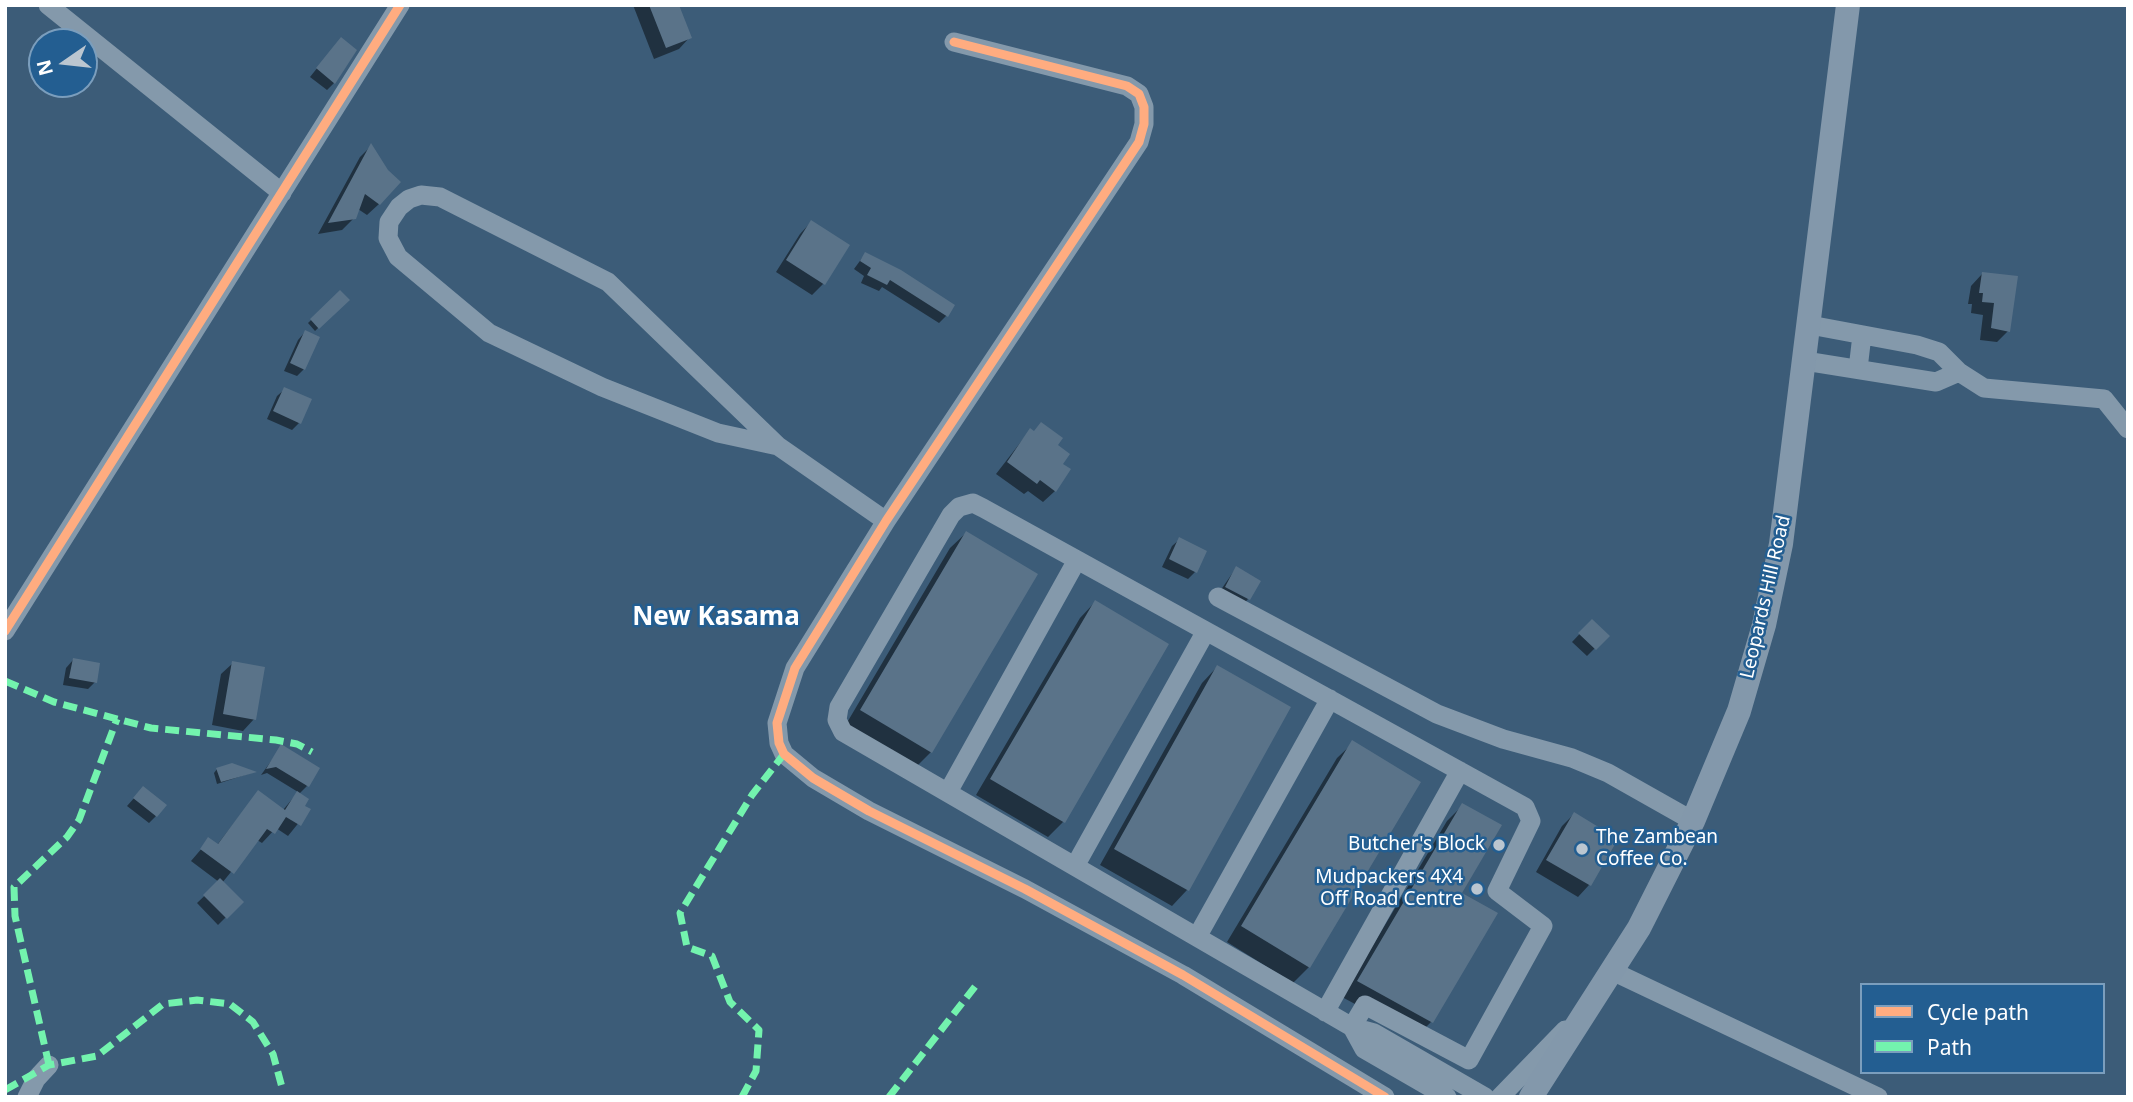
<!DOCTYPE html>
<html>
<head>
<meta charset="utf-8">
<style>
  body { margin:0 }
  #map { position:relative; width:2133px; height:1102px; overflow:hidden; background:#3c5c78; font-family:"Noto Sans",sans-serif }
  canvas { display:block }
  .frame { position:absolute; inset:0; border:7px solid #fff; pointer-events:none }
  .legend { position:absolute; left:1860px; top:983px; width:245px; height:91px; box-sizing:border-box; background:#235e91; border:2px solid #7b9ebd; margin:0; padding:9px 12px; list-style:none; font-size:21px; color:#fff }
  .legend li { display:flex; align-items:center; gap:14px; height:35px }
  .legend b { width:35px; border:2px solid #7b9ebd }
  .north { position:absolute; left:28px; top:28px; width:70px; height:70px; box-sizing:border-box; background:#235e91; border:2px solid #7b9ebd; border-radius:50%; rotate:256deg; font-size:19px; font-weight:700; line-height:28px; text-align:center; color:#fff }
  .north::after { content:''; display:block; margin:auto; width:24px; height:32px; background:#bbc6d0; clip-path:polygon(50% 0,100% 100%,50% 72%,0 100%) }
</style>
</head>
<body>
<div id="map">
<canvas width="2133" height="1102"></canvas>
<div class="frame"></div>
<ul class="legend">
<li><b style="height:9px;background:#ffac80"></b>Cycle path</li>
<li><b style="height:9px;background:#73f3ae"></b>Path</li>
</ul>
<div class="north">N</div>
</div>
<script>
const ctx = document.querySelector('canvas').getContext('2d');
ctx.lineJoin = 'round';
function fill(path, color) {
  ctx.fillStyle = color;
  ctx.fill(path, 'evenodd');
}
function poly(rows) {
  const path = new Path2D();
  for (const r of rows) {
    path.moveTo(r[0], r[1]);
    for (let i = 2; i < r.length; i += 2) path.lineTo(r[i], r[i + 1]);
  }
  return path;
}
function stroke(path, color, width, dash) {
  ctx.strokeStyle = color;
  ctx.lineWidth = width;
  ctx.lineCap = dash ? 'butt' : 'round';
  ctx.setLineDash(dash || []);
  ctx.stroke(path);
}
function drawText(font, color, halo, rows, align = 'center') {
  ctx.font = font + ' "Noto Sans",sans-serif';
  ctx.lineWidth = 5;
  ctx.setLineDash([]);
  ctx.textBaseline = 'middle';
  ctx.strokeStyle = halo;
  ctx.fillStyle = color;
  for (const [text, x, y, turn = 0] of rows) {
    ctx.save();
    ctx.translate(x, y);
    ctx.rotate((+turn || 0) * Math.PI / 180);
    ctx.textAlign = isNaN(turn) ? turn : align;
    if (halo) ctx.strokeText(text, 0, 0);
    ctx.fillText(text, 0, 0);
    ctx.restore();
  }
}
const shadow = poly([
  [633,5,677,5,690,37,679,49,654,59],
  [334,47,334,83,327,90,310,77],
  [371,146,379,204,367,215,358,209,354,218,342,230,318,234,360,157],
  [811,222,823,284,812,295,776,272,800,234],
  [865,254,953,305,946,316,939,323,882,287,879,291,861,283,864,276,854,269],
  [1982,274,2008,331,1997,342,1980,340,1983,315,1971,313,1972,304,1968,304,1971,286],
  [340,292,347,300,315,331,308,323],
  [305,332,304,369,297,376,284,371,298,340],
  [285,389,299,423,292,430,267,419,277,396],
  [1030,430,1055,446,1061,464,1055,491,1043,502,1028,491,1024,494,996,474],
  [966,533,931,752,915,768,845,726,950,548],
  [1180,539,1195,572,1188,579,1162,567,1172,546],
  [1236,568,1248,599,1241,607,1218,594],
  [1095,602,1063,822,1048,837,976,795,1080,618],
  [1592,621,1607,636,1587,656,1572,642],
  [73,660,95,682,88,689,63,685,66,668],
  [233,663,254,719,243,731,212,725,221,674],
  [1217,667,1187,890,1172,906,1100,865,1202,683],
  [1353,743,1309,967,1293,983,1227,942,1337,758],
  [282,746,307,786,299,794,303,806,309,810,288,836,276,828,262,843,257,840,222,883,241,902,218,925,197,903,219,882,191,861,209,840,217,845,258,792,283,810,298,792,267,773,261,775],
  [217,769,254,772,217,784,214,773],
  [143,788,156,816,149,823,127,806],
  [1463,805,1460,893,1431,1022,1416,1037,1342,997,1447,821],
  [1574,814,1589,885,1578,897,1536,872,1562,826]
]);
const building = poly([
  [649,5,679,5,692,38,666,48],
  [341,37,357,50,335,84,316,68],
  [371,143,388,170,401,182,380,205,365,194,356,219,328,223],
  [811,220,850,245,825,285,786,260],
  [865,252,901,270,955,305,948,317,890,280,887,285,867,275,871,268,860,261],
  [1982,272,2018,276,2010,332,1991,328,1994,303,1982,302,1983,293,1979,293],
  [340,290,350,300,319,329,310,319],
  [305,330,320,337,305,370,290,363],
  [284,387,312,399,301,424,273,411],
  [1041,422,1063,438,1058,445,1070,454,1063,464,1071,469,1056,492,1040,480,1037,484,1007,462,1030,428,1034,431],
  [966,531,1038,574,932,753,860,710],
  [1179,537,1207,551,1197,573,1169,559],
  [1236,566,1261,581,1250,600,1225,587],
  [1095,600,1169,644,1065,823,990,779],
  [1592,619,1610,636,1596,650,1578,633],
  [73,658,100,663,97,683,69,678],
  [232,661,265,667,256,720,223,714],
  [1217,665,1291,707,1189,891,1114,849],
  [1352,740,1421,782,1310,968,1241,926],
  [281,744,320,768,309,787,276,767,266,769],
  [232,763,257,772,221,782,216,768],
  [143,786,167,805,157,817,133,798],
  [258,790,285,810,297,791,309,799,305,806,311,809,301,826,286,817,275,834,267,829,234,874,200,849,208,837,218,844],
  [1462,803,1502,825,1462,893,1498,913,1433,1023,1357,981],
  [1574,812,1618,839,1591,886,1546,860],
  [220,878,244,902,227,919,203,895]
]);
const minor = poly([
  [48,5,282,193],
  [954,42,1127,86,1139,94,1144,107,1144,124,1139,142,886,521,795,668,777,723,779,743,784,754,813,778,869,811,1025,889,1183,975,1385,1097],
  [1810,325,1917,345,1939,352,1959,372,1984,388,2104,399,2128,429],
  [1805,361,1936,382,1959,372],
  [1858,369,1862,335],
  [778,446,718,433,602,387,489,333,398,257,388,238,389,222,399,207,409,199,421,195,440,197,608,282,778,446,886,521],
  [1218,597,1437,714,1503,739,1572,758,1608,773,1693,821],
  [5,631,400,5],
  [948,792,1077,560],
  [1075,866,1206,631],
  [1197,937,1330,699],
  [1612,971,1878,1097],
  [1325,1012,1460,771],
  [1352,1027,1365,1005,1469,1060,1543,926,1497,891,1531,821,1525,807,983,508,973,503,959,507,951,515,839,707,837,720,843,732,1352,1027,1374,1033,1485,1097],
  [1352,1027,1364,1049,1447,1097],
  [27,1097,36,1079,49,1065],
  [1500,1097,1565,1030]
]);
const major = poly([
  [1531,1097,1639,928,1693,821,1739,711,1764,625,1781,544,1848,5]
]);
const quiet = poly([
  [5,681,54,702,151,728,276,740,297,744,312,752],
  [49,1065,15,916,14,887,67,837,79,820,117,719],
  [5,1090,49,1065,97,1056,163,1004,197,1000,230,1004,253,1022,273,1054,283,1091],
  [742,1097,756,1071,759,1030,730,1002,712,956,687,947,680,913,752,795,784,754],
  [889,1097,977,984]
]);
const cycleway = poly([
  [954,42,1127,86,1139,94,1144,107,1144,124,1139,142,886,521,795,668,777,723,779,743,784,754,813,778,869,811,1025,889,1183,975,1385,1097],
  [5,631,400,5]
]);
const markers = [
  [1499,845,7,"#bbc6d0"],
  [1582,849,7,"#bbc6d0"],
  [1477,889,7,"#bbc6d0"]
];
const streetNames = [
  ["Leopards Hill Road",1766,597,-77]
];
const poiNames = [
  ["The Zambean",1596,838,"left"],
  ["Coffee Co.",1596,860,"left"],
  ["Butcher's Block",1485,845],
  ["Mudpackers 4X4",1463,878],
  ["Off Road Centre",1463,900]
];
const districtNames = [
  ["New Kasama",716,618]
];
fill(shadow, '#0007');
fill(building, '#5a7389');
stroke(minor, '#8499ab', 19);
stroke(major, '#8398ab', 24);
stroke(quiet, '#73f3ae', 7, [14, 7]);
stroke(cycleway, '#ffac80', 9);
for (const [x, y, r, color] of markers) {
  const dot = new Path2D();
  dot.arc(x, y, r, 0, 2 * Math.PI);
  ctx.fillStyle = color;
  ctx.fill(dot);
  stroke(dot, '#235e91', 2.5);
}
drawText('19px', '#fff', '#235e91', streetNames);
drawText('19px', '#fff', '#235e91', poiNames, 'right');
drawText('bold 26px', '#fff', '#235e91', districtNames);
</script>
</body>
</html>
